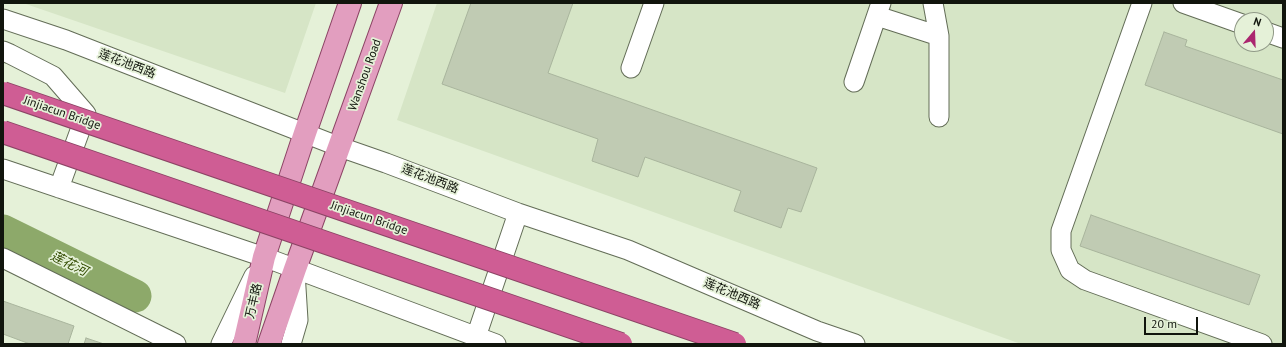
<!DOCTYPE html>
<html>
<head>
<meta charset="utf-8">
<style>
  body { margin:0 }
  #map { position:relative; width:1286px; height:347px; overflow:hidden; background:#e5f1d8; font-family:"PT Sans",sans-serif }
  canvas { display:block }
  .frame { position:absolute; inset:0; border:4px solid #11150d; pointer-events:none }
  .north { position:absolute; left:1234px; top:12px; width:40px; height:40px; box-sizing:border-box; background:#e5f1d8; border:1px solid #909987; border-radius:50%; rotate:19deg; font-size:11px; font-weight:700; line-height:16px; text-align:center; color:#11150d }
  .north::after { content:''; display:block; margin:auto; width:14px; height:18px; background:#ab266f; clip-path:polygon(50% 0,100% 100%,50% 72%,0 100%) }
  .scale { position:absolute; left:1144px; top:317px; width:54px; height:18px; box-sizing:border-box; border:2px solid #11150d; border-top:0; padding-left:5px; font-size:12px; line-height:14px; white-space:nowrap; color:#11150d; -webkit-text-stroke:3px #e5f1d8; paint-order:stroke }
</style>
</head>
<body>
<div id="map">
<canvas width="1286" height="347"></canvas>
<div class="frame"></div>
<div class="north">N</div>
<div class="scale">20 m</div>
</div>
<script>
const ctx = document.querySelector('canvas').getContext('2d');
ctx.lineJoin = 'round';
function fill(path, color) {
  ctx.fillStyle = color;
  ctx.fill(path, 'evenodd');
}
function poly(rows) {
  const path = new Path2D();
  for (const r of rows) {
    path.moveTo(r[0], r[1]);
    for (let i = 2; i < r.length; i += 2) path.lineTo(r[i], r[i + 1]);
  }
  return path;
}
function stroke(path, color, width, dash) {
  ctx.strokeStyle = color;
  ctx.lineWidth = width;
  ctx.lineCap = dash ? 'butt' : 'round';
  ctx.setLineDash(dash || []);
  ctx.stroke(path);
}
function drawText(font, color, halo, rows, align = 'center') {
  ctx.font = font + ' "PT Sans","Noto Sans SC",sans-serif';
  ctx.lineWidth = 3.5;
  ctx.setLineDash([]);
  ctx.textBaseline = 'middle';
  ctx.strokeStyle = halo;
  ctx.fillStyle = color;
  for (const [text, x, y, turn = 0] of rows) {
    ctx.save();
    ctx.translate(x, y);
    ctx.rotate((+turn || 0) * Math.PI / 180);
    ctx.textAlign = isNaN(turn) ? turn : align;
    if (halo) ctx.strokeText(text, 0, 0);
    ctx.fillText(text, 0, 0);
    ctx.restore();
  }
}
const built = poly([
  [23,3,316,3,285,93],
  [437,3,1283,3,1283,344,1021,344,397,120],
  [1242,20,1266,20,1266,44,1242,44]
]);
const river = poly([
  [3,231,135,296]
]);
const building = poly([
  [471,3,573,3,548,73,817,168,801,212,788,208,781,228,734,211,741,191,645,157,638,177,592,161,598,139,442,84,471,3],
  [1164,32,1187,40,1185,46,1283,80,1283,134,1145,85,1164,32],
  [1091,215,1260,275,1249,305,1080,246,1091,215],
  [3,301,74,326,68,344,30,344,3,334,3,301],
  [86,338,104,344,84,344,86,338]
]);
const minor = poly([
  [933,3,939,36,939,117],
  [1142,3,1061,231,1061,250,1070,270,1085,280,1262,344],
  [1183,3,1242,24],
  [877,16,939,36],
  [3,19,66,40,340,147,386,163,518,213,628,250,817,331,855,344],
  [1266,32,1283,38],
  [3,51,10,54,53,76,86,114,59,188],
  [631,68,654,3],
  [854,82,881,3],
  [3,169,264,257,496,344],
  [3,258,176,344],
  [476,337,518,213],
  [221,344,254,276],
  [291,344,298,320,295,272]
]);
const major = poly([
  [244,344,264,257,305,133,350,3],
  [269,344,295,269,391,3]
]);
const highwayBridge = poly([
  [3,93,735,344],
  [3,132,621,344]
]);
const streetNames = [
  ["莲花池西路",127,64,21],
  ["Wanshou Road",365,75,-70],
  ["Jinjiacun Bridge",62,113,19],
  ["莲花池西路",430,179,21],
  ["Jinjiacun Bridge",369,218,19],
  ["莲花池西路",732,294,23],
  ["万丰路",254,301,-77]
];
const waterNames = [
  ["莲花河",69,264,26]
];
fill(built, '#d6e5c6');
stroke(river, '#8da96a', 33);
fill(building, '#c0cbb3');
stroke(building, '#a9b59d', 1);
stroke(minor, '#636d57', 21);
stroke(major, '#8c4465', 24);
stroke(minor, '#fff', 19);
stroke(major, '#e29ebf', 22);
stroke(highwayBridge, '#8c4465', 24, []);
stroke(highwayBridge, '#cf5d94', 22);
drawText('12px', '#11150d', '#e5f1d8', streetNames);
drawText('italic 13px', '#324b01', '#e5f1d8', waterNames);
</script>
</body>
</html>
